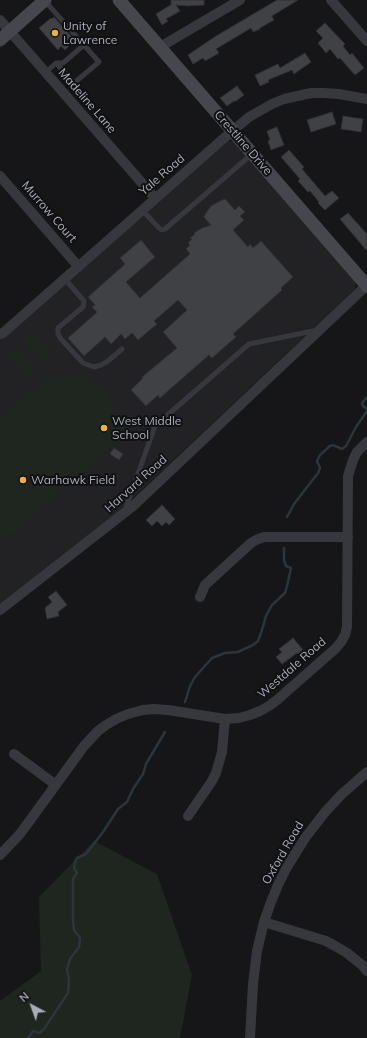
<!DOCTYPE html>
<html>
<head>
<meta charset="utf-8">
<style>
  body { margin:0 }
  #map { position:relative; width:367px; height:1038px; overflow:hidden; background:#161618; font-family:Mulish,sans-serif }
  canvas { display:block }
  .north { position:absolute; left:12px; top:986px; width:40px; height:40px; -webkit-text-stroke:3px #111113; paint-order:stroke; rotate:319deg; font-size:11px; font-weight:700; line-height:16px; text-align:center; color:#a8adb8 }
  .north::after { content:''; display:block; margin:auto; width:14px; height:18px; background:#a8adb8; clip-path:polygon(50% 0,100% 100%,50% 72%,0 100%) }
</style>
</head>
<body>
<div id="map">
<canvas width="367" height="1038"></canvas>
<div class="north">N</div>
</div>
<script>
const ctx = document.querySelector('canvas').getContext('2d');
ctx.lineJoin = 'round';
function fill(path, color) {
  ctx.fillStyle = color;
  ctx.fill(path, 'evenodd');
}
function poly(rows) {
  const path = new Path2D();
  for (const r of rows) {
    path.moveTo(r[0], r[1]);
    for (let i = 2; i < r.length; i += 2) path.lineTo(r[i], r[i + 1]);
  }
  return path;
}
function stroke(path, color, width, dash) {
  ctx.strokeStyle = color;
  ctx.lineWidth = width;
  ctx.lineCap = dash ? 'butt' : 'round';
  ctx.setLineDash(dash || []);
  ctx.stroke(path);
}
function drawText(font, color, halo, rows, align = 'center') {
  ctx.font = font + ' Mulish,sans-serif';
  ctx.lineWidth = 4;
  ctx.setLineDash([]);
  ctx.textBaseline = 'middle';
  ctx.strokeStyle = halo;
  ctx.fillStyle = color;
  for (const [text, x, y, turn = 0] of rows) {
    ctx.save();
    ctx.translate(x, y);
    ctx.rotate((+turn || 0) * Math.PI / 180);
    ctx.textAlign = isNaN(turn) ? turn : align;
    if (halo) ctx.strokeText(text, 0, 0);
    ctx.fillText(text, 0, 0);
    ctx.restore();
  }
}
const built = poly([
  [228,141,234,141,356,283,355,289,121,509,0,604,0,339,4,337]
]);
const green = poly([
  [33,332,52,354,42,362,23,341],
  [17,346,35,368,26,377,7,355],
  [62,374,72,374,81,375,90,379,99,385,108,395,111,402,115,416,115,427,116,428,122,423,130,431,12,534,8,535,0,539,0,419,44,381,51,377],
  [94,841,157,874,192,975,180,1038,0,1038,0,1001,41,971,39,897]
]);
const stream = poly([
  [367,397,362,403,363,406,367,409],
  [287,517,294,504,318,473,320,468,317,461,320,455,330,446,333,445,342,449,346,446,356,427,367,411],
  [185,702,190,686,195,677,212,658,225,653,238,652,253,645,258,641,262,630,266,616,272,605,285,593,287,586,291,568,286,566,284,560,284,548],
  [28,1038,33,1031,39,1033,44,1029,68,993,69,979,67,969,70,959,79,947,80,938,74,930,73,921,73,879,77,873,74,868,75,862,77,858,86,854,103,832,118,809,127,802,133,789,143,774,146,764,165,732]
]);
const building = poly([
  [171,0,204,0,204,5,188,6,176,5,180,11,166,19,168,21,162,25,156,14,172,4,171,4,171,0],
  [277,0,298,0,272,16,274,20,260,28,260,29,253,32,251,28,216,49,219,53,205,61,203,58,193,64,188,55,216,36,277,0],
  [54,17,72,37,66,42,69,46,65,50,61,46,58,50,39,28,51,18,52,19,54,17],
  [325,23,345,44,343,46,350,55,352,53,364,68,355,75,340,58,338,59,330,49,326,53,318,43,323,38,316,31,325,23],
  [305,53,311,62,304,67,294,74,292,70,268,80,269,82,260,86,255,75,278,64,280,68,305,53],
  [237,86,244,95,236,101,234,101,227,106,220,98,237,86],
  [332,112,336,124,311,132,307,120,332,112],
  [343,116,363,119,361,132,341,129,343,116],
  [277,127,284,145,271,150,268,141,270,140,267,131,277,127],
  [289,150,304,167,302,169,325,196,332,191,339,198,325,210,318,203,319,202,310,191,308,192,298,181,300,179,281,157,289,150],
  [225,199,235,210,239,206,245,212,240,216,244,220,233,230,248,247,250,244,253,248,261,241,293,277,281,288,282,290,233,334,236,337,212,358,209,355,160,398,158,395,146,406,131,390,143,378,142,377,177,348,163,332,187,310,178,300,154,321,157,324,138,340,132,333,125,339,121,334,111,344,105,337,84,356,68,338,97,312,92,307,95,305,88,297,125,264,120,258,141,240,155,257,126,282,140,298,190,254,186,249,190,245,188,243,192,239,190,238,195,234,194,233,202,228,211,225,204,217,206,213,211,206,220,201,225,199],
  [348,213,367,234,367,251,340,219,348,213],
  [114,448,123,454,119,460,110,454,114,448],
  [162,505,175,519,169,525,166,522,162,526,157,521,152,526,146,520,162,505],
  [56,591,67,605,58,612,59,616,47,619,45,608,52,602,48,597,56,591],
  [293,638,304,651,299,655,297,653,282,664,276,657,282,652,279,649,293,638]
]);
const lane = poly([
  [45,1,99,62,74,83,56,63],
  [46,72,56,63,63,63,84,45],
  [142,210,159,228,162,230,165,229,252,154],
  [64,278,84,301,83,307,58,328,58,334,61,339,83,363,94,367,101,365,108,361,122,349],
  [125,510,155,426,249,344,318,330]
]);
const street = poly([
  [331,0,367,41],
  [0,20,155,198],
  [160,47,240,0],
  [0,176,78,266],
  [0,334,3,333,223,139,249,117,272,104,284,99,311,93,324,93,339,94,367,99],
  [200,597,205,585,251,543,256,540,264,537,348,537],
  [0,610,133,506,367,285],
  [14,754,56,785],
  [188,816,212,781,216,773,222,752,225,719],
  [0,855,20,834,84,746,98,731,106,725,116,719,128,714,143,710,154,709,168,710,225,719,239,718,250,715,260,711,269,706,277,700,335,649,341,642,345,635,347,627,348,476,353,460,357,452,367,442],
  [264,922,326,941,337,947,347,953,362,965,367,971],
  [250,1038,253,984,257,951,264,922,271,902,278,885,287,867,305,838,326,811,342,794,367,772]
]);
const secondary = poly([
  [119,0,367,286],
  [0,40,45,0]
]);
const markers = [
  [55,33,4,"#f2b134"],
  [104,428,4,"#f2b134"],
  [23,480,4,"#f2b134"]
];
const poiNames = [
  ["Unity of",63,26],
  ["Lawrence",63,40],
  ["West Middle",112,421],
  ["School",112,435],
  ["Warhawk Field",31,480]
];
const streetNames = [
  ["Madeline Lane",87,101,49],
  ["Crestline Drive",243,143,49],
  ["Yale Road",162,175,-41],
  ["Murrow Court",49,212,49],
  ["Harvard Road",136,484,-42],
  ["Westdale Road",292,668,-41],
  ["Oxford Road",283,853,-60]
];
fill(built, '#222225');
fill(green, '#1e261f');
stroke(stream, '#2c353c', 2.5);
fill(building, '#404145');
stroke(building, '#303034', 1);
stroke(lane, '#37383d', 5);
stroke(street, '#37383d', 10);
stroke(secondary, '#45474d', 13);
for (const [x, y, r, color] of markers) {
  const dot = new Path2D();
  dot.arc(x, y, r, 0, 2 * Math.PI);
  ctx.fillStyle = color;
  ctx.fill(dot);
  stroke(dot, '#111113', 1.5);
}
drawText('12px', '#a8adb8', '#111113', poiNames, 'left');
drawText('12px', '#a8adb8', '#111113', streetNames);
</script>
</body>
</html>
